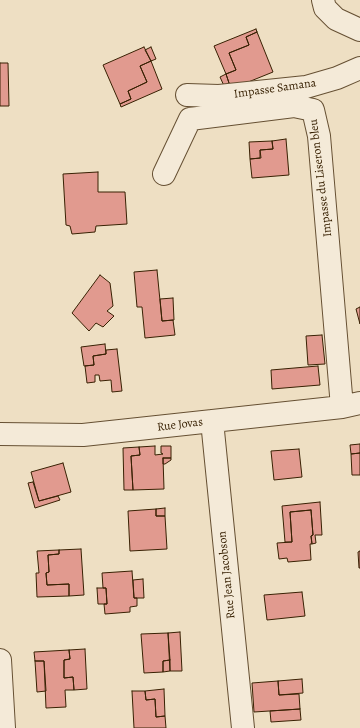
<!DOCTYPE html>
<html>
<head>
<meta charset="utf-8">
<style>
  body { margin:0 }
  canvas { display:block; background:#eedfc3 }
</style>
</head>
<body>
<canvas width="360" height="728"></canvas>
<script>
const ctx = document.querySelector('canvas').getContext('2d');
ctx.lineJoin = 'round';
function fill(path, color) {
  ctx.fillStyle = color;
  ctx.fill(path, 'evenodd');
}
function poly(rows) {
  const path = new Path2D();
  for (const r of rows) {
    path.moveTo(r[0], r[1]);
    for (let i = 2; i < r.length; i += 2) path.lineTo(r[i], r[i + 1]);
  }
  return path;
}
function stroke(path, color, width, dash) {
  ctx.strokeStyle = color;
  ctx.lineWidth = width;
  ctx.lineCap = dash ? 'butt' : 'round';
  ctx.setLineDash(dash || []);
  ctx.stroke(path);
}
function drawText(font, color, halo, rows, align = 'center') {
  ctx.font = font + ' Alegreya,serif';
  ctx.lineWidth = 3;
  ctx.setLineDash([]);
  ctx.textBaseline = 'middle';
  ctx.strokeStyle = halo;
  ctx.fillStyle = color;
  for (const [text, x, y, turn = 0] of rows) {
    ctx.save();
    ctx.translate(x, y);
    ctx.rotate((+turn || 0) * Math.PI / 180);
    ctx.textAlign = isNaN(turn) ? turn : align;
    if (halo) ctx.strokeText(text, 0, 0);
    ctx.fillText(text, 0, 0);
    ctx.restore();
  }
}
const building = poly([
  [256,29,257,32,246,37,249,45,229,53,236,70,226,74,214,46,256,29],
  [257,32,273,72,231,89,226,74,236,70,229,53,249,45,246,37,257,32],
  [144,47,151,61,140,66,147,82,128,91,131,99,120,104,103,65,144,47],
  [151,47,156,59,151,61,145,50,151,47],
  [151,61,162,89,121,107,120,104,131,99,128,91,147,82,140,66,151,61],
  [0,63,8,63,9,106,0,106,0,63],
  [226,74,230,86,225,88,220,77,226,74],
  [286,139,289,175,252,178,250,159,261,158,260,150,273,149,272,141,286,139],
  [272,141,273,149,260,150,260,158,250,159,249,142,272,141],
  [98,172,98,192,125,192,127,224,96,226,95,232,72,234,70,226,66,225,63,174,98,172],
  [157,270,162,321,173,320,175,335,145,338,142,307,137,307,134,272,157,270],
  [100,275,110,283,113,306,107,311,114,316,103,327,96,323,89,331,72,313,100,275],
  [173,298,174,320,162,321,160,299,173,298],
  [360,307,360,324,356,309,360,307],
  [322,335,325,364,308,365,306,336,322,335],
  [105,344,106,354,93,356,94,365,84,366,81,347,105,344],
  [117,349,122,391,112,392,111,380,100,381,99,375,95,375,95,382,87,383,85,366,94,365,93,356,106,354,106,350,117,349],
  [318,366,320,385,272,389,271,370,318,366],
  [360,444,360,453,351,454,350,445,360,444],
  [155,446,155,455,163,454,161,453,161,446,171,446,171,458,163,458,164,489,133,490,131,456,140,455,139,447,155,446],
  [139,447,140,455,131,456,133,490,124,490,123,448,139,447],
  [299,449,302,477,274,480,271,451,299,449],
  [360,453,360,475,352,475,351,454,360,453],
  [163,458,171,458,171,460,165,464,163,464,163,458],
  [63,463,71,492,39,501,31,472,63,463],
  [33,482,39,501,58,496,60,500,35,508,28,483,33,482],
  [320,502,322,535,315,535,316,543,312,544,311,536,313,535,311,510,290,512,292,542,285,542,282,506,320,502],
  [165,508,165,516,156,516,156,509,165,508],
  [156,509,156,516,165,516,167,549,130,551,128,511,156,509],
  [311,510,313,535,311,536,312,544,310,544,311,560,288,562,287,558,279,559,277,543,292,542,290,512,311,510],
  [81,549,84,595,69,596,69,584,47,585,46,573,49,572,48,555,59,554,59,550,81,549],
  [59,550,59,554,48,555,49,572,46,573,47,585,69,584,69,596,37,597,36,573,39,573,37,551,59,550],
  [360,551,360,568,359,568,358,552,360,551],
  [132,571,134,598,137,598,137,606,130,607,130,612,105,614,104,604,107,604,106,588,103,588,102,573,132,571],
  [143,579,144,598,134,598,133,580,143,579],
  [97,588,106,588,107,604,98,604,97,588],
  [302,592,305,616,267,620,264,595,302,592],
  [180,632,182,671,170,671,168,633,180,632],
  [168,633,170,660,163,661,163,672,144,673,141,634,168,633],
  [85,649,87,689,74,690,73,677,64,678,64,660,70,659,69,650,85,649],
  [69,650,70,659,64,660,64,678,73,677,74,690,65,690,66,707,46,708,44,661,35,661,34,652,69,650],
  [170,660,170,671,163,672,163,661,170,660],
  [35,661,44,661,46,691,37,692,35,661],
  [302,679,303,693,279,695,278,681,302,679],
  [278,681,279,695,299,694,300,709,254,712,252,683,278,681],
  [164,689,165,716,156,717,155,699,146,700,145,691,164,689],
  [132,691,145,691,146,700,155,699,156,717,165,716,166,728,134,728,132,691],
  [300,709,301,720,271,722,270,711,300,709]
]);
const street = poly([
  [323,0,325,8,336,19,360,30],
  [187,95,219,96,306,87,337,78,360,68],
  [164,174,190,119,294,106,313,110,319,136,342,407],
  [212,421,243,728],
  [0,434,83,435,342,407,360,403],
  [0,660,4,728]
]);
const streetNames = [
  ["Impasse Samana",275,89,-8],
  ["Impasse du Liseron bleu",321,178,-97],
  ["Rue Jovas",180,425,-7],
  ["Rue Jean Jacobson",227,575,-96]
];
fill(building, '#e19a8f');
stroke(building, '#382103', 1);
stroke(street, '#665033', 24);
stroke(street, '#f4ead8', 22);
drawText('12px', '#382103', '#f4ead8', streetNames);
</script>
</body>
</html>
